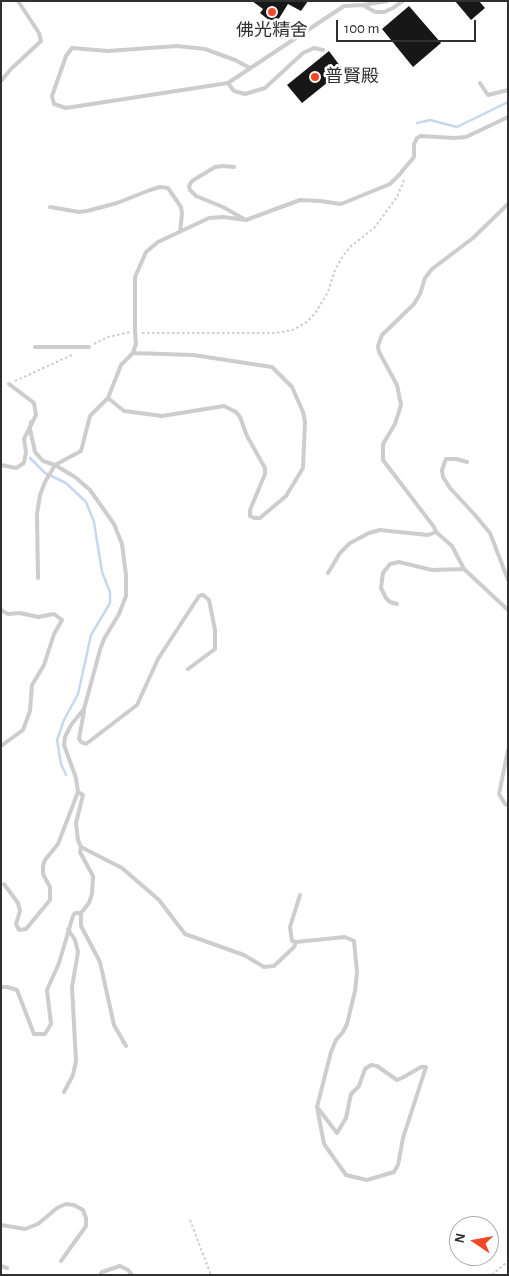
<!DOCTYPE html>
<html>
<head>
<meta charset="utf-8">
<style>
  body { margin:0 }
  #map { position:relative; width:509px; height:1276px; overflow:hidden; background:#fff; font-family:"Alegreya Sans",sans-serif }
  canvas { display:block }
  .frame { position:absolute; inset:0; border:2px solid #303030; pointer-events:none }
  .north { position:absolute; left:449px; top:1216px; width:50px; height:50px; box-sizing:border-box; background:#fff; border:1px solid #acacac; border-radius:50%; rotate:282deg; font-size:14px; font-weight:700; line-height:20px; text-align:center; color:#303030 }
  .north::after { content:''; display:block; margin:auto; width:18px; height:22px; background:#f14928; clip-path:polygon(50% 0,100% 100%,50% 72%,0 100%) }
  .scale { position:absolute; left:336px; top:20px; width:140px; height:22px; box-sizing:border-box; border:2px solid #303030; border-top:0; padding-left:6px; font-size:15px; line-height:18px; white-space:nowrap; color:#303030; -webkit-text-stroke:4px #fff; paint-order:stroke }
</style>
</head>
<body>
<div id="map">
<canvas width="509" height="1276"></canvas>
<div class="frame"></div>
<div class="north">N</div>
<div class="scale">100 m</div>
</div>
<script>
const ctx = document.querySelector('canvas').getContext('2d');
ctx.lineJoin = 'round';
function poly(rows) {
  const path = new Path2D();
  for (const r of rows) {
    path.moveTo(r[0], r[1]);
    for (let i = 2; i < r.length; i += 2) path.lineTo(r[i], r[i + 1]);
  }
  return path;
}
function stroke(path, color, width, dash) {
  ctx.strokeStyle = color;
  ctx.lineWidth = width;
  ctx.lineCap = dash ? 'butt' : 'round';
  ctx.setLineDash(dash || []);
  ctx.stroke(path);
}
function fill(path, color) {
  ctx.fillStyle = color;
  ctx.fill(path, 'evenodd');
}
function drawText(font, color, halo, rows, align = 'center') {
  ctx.font = font + ' "Alegreya Sans","Noto Sans TC",sans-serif';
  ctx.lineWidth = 5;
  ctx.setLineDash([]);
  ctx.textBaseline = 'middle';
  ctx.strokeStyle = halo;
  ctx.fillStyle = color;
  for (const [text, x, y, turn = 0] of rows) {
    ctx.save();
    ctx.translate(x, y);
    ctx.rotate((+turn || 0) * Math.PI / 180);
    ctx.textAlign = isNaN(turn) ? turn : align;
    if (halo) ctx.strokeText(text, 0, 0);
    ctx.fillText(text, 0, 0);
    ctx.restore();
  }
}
const stream = poly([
  [417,123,430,120,457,127,508,102],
  [30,458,45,473,66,483,86,502,94,522,102,572,110,592,110,603,91,635,78,694,64,720,57,740,61,764,66,775]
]);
const building = poly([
  [252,1,308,1,301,11,288,4,275,25,260,13,263,9],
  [455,1,479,1,485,8,471,20],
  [409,6,441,43,413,67,382,29],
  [329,51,343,70,302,103,287,85]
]);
const path = poly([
  [142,333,276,333,293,330,307,322,316,312,328,292,335,270,343,256,350,247,375,227,397,197,404,180],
  [94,344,108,337,130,332],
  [15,381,74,354],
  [190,1220,211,1275],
  [492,1275,508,1261]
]);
const service = poly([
  [363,5,375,12,384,12,393,8,403,1],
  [250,68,235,60,205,49,177,46,108,51,72,48,66,56,52,96,54,104,66,108,228,83,344,6,363,5,387,1],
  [1,81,11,69,41,41,39,33,18,1],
  [228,83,234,91,245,94,265,88,303,53,314,48,323,50],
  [480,83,488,95,508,90],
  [234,167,223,166,215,167,192,181,189,186,190,190,196,196,223,207,244,219],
  [50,207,79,212,87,211,117,203,150,190,160,187,168,188,181,207,182,214,180,232],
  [135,330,135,277,146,252,158,242,209,218,223,217,246,220,300,200,320,201,341,204,390,184,399,175,414,157,414,144,417,138,421,136,454,138,466,137,508,117],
  [35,347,89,347],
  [108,398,124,411,162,416,224,406,236,412,240,417,247,436,265,468,265,474,250,510,250,516,254,518,260,518,286,496,303,468,305,422,303,412,292,387,272,367,193,355,133,353],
  [467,462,456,459,446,459,442,470,443,477,450,488,475,515,490,533,508,580],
  [1,465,16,468,24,463,26,452,24,439,36,415,34,403,9,384],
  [464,569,508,610],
  [328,573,340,553,350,543,369,533,380,530,428,535,436,532,434,527,383,460,383,444,395,424,401,405,397,385,379,352,378,346,382,335,414,304,420,294,425,278,432,269,473,238,508,204],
  [38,578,37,514,40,495,45,482,55,465,81,451,90,416,108,398,121,365,133,353,136,344],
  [397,604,390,602,386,598,381,588,383,573,390,564,399,562,432,570,464,569,452,546,436,532],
  [1,610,8,614,20,613,38,617,54,614,62,620,54,634,44,665,32,685,30,711,23,730,1,746],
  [84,711,79,739,81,742,86,744,137,705,158,659,199,596,203,595,209,600,215,630,215,649,188,669],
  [508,750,499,794,505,804,508,805],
  [81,847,122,868,159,900,185,934,244,955,264,967,274,966,294,947,296,942,292,941,290,927,300,895],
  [4,884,18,903,20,911,16,924,19,930,26,929,50,900,50,887,43,874,43,866,45,860,58,844,78,792,76,778,64,745,65,737,71,725,84,709,100,650,104,639,119,614,126,596,126,575,122,544,114,524,90,490,75,477,55,465,43,461,35,452,30,429,31,422],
  [81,913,81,926,100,962,114,1025,126,1046],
  [296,942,345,937,354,941,357,972,355,991,347,1024,343,1032,336,1040,331,1052,317,1107,337,1133,346,1118,351,1094,359,1086,365,1069,371,1065,377,1066,397,1080,402,1078,421,1067,426,1067,403,1138,398,1165,394,1172,367,1180,346,1175,324,1144,317,1107],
  [1,987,7,987,17,990,34,1034,45,1034,51,1024,47,990,59,963,73,916,75,913,81,913,89,903,92,894,93,876,80,852,81,847,78,840,76,823,83,795,78,792],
  [64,1092,73,1075,76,1061,72,987,78,952,75,940,68,929],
  [1,1225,25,1229,38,1224,57,1208,66,1204,74,1205,83,1210,86,1218,86,1226,61,1261],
  [1,1266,7,1268],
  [100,1275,102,1272,120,1266,128,1270,132,1275]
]);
const serviceBridge = poly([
  [135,330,136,344]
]);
const markers = [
  [272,12,5,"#f14928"],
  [315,77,5,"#f14928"]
];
const poiNames = [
  ["佛光精舍",272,31],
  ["普賢殿",325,77,"left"]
];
stroke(stream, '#c8d7ef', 2.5);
fill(building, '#171717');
stroke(path, '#cdcdcd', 2, [2.5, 2.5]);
stroke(service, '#cdcdcd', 4);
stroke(serviceBridge, '#cdcdcd', 4);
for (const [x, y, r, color] of markers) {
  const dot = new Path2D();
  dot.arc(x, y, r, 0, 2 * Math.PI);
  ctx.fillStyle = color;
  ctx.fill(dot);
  stroke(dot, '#fff', 2);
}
drawText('18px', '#303030', '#fff', poiNames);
</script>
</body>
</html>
